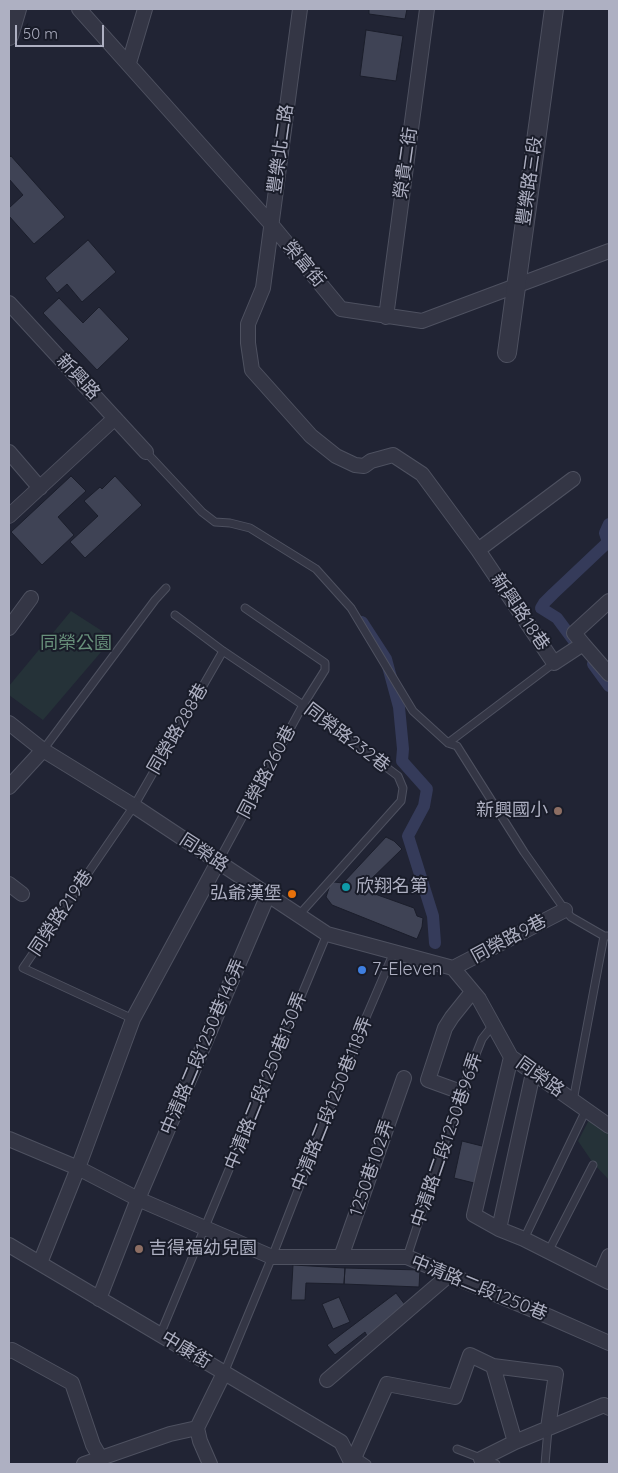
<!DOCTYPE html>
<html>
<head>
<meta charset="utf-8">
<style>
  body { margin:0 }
  #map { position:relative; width:618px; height:1473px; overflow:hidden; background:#212434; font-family:Quicksand,sans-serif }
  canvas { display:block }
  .frame { position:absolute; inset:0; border:10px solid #aeb0c2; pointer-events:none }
  .scale { position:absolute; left:15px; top:25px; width:89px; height:22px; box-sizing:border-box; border:2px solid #aeb0c2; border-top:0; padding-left:6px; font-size:15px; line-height:18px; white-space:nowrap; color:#aeb0c2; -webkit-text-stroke:4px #191c29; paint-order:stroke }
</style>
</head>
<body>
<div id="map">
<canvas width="618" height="1473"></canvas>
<div class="frame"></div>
<div class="scale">50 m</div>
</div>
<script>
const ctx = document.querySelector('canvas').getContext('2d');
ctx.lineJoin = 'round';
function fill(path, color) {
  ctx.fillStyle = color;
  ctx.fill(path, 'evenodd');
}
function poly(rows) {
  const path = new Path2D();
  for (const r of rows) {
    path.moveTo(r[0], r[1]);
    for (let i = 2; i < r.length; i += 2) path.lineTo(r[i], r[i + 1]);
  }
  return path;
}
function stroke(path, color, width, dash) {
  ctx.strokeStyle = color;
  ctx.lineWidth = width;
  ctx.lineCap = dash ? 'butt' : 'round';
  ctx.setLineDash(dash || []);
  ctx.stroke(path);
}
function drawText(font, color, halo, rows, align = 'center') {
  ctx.font = font + ' Quicksand,"Noto Sans TC",sans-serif';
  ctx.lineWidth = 4;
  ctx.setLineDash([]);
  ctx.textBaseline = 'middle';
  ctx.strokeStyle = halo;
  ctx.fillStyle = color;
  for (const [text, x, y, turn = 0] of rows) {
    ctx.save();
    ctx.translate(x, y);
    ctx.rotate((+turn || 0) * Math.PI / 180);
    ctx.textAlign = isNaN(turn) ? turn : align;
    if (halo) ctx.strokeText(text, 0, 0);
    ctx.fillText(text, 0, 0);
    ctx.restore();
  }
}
const green = poly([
  [71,611,113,638,43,720,9,695,9,686],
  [589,1120,609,1133,609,1180,593,1163,578,1141]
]);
const canal = poly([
  [362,622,386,659,399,707,403,749,402,761,427,789,424,806,408,836,433,916,435,943],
  [577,645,557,618,541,608,544,603,553,594,608,542,605,533,609,524],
  [593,664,609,686]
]);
const building = poly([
  [369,9,407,9,405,19,369,14,369,9],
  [366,30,403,36,396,81,360,76,366,30],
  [11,156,65,217,34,244,9,216,9,208,23,195,9,179,9,158,11,156],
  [88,240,116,272,82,302,67,284,57,293,45,278,88,240],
  [59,298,83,323,99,307,129,339,97,370,43,313,59,298],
  [71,476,86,491,58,517,74,535,42,565,11,532,71,476],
  [115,476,142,505,85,558,70,542,98,516,84,501,100,487,102,489,115,476],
  [386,837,394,841,402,849,361,889,414,908,417,916,423,918,422,927,417,939,332,905,326,897,330,885,334,882,343,883,386,837],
  [462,1141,486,1147,478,1184,454,1178,462,1141],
  [293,1265,345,1268,344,1284,306,1283,305,1300,291,1300,293,1265],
  [345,1268,420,1270,419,1287,344,1284,345,1268],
  [396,1293,406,1306,367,1336,365,1332,335,1355,327,1345,396,1293],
  [339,1297,350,1322,333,1329,322,1304,339,1297]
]);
const service = poly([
  [146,452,202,512,215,522,230,523,250,528,316,569,351,608,413,711,448,743,457,746,524,852,565,910,571,917,604,936,609,936],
  [175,615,223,651,303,705,398,776,403,788,401,801,299,915],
  [448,743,554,663],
  [43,750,155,600,166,588],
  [218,862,303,705,325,670,325,663,245,608],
  [133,1019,23,968,134,806,223,651],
  [573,1101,604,936],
  [524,1239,586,1110],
  [548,1252,593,1165],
  [407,1257,461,1092,482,1039,493,1025],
  [160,1335,327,934],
  [224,1373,272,1257,358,1036,394,952],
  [457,1449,496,1464],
  [355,1456,367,1464],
  [545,1464,548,1429]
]);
const minor = poly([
  [79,9,271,224,341,309,422,321,609,251],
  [300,9,263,288,248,324,248,343,252,370,311,436,336,456,355,465,364,466,371,461,393,455,422,474,478,550,554,663,583,644,609,674],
  [129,63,145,9],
  [9,303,146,452],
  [386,317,427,9],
  [9,452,40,488],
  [9,516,115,418],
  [478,550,573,479],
  [9,628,31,598],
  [583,644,574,633,609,601],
  [9,723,43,750,134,806,327,934,453,968,479,999,511,1057,609,1126],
  [9,787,43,750],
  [9,884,22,894],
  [453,968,565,910],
  [511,1057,474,1215,499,1229,524,1239,609,1282],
  [461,1092,428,1080,445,1028,452,1017,472,992],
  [9,1139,78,1168,138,1199,272,1257,407,1257,550,1317,609,1343],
  [499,1229,533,1073],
  [9,1245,341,1442,352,1464],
  [341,1257,404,1078],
  [40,1263,78,1168,133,1019,218,862],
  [600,1277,609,1256],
  [99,1299,138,1199,268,895],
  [9,1351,12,1350,72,1383,93,1445,100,1457],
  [493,1366,556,1374,548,1428],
  [327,1380,449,1275],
  [481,1459,515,1442,604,1405,609,1408],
  [84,1464,170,1434,197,1428],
  [210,1464,200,1441,197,1428,224,1373],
  [353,1464,355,1456,387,1384,455,1397,470,1355,493,1366,515,1442]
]);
const tertiary = poly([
  [9,36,17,9],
  [507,353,554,9]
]);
const markers = [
  [558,811,5,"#8d6e63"],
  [346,887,5,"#0f9aa8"],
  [292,894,5,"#e8710a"],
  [362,970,5,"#3f7fe0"],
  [139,1249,5,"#8d6e63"]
];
const streetNames = [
  ["豐樂北二路",281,149,-82],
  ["榮貴二街",406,163,-82],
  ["豐樂路三段",530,181,-82],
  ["榮富街",304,264,50],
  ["新興路",78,377,47],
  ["新興路18巷",520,612,56],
  ["同榮路288巷",178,729,-60],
  ["同榮路232巷",347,738,37],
  ["同榮路260巷",267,772,-62],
  ["同榮路",204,853,33],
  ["同榮路219巷",61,913,-56],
  ["同榮路9巷",509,939,-28],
  ["中清路二段1250巷146弄",203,1047,-67],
  ["同榮路",540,1077,36],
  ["中清路二段1250巷130弄",266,1081,-68],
  ["中清路二段1250巷118弄",332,1104,-68],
  ["中清路二段1250巷96弄",447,1140,-71],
  ["1250巷102弄",372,1168,-71],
  ["中清路二段1250巷",479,1288,22],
  ["中康街",186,1350,31]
];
const parkNames = [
  ["同榮公園",76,644]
];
const poiNames = [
  ["新興國小",548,811,"right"],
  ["欣翔名第",356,887],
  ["弘爺漢堡",282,894,"right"],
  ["7-Eleven",372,970],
  ["吉得福幼兒園",149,1249]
];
fill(green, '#253238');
stroke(canal, '#353b5a', 12);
fill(building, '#3f4355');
stroke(building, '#1b1e2b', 1);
stroke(service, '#4e5160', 9);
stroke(minor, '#4e5160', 16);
stroke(tertiary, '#4e5160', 20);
stroke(service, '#343645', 7);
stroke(minor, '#343645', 14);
stroke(tertiary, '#343645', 18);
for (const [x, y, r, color] of markers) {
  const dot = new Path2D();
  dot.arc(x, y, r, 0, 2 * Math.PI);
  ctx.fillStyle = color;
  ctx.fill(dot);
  stroke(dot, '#191c29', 2);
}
drawText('18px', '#aeb0c2', '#191c29', streetNames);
drawText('18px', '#68907b', '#191c29', parkNames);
drawText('18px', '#aeb0c2', '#191c29', poiNames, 'left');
</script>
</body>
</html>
